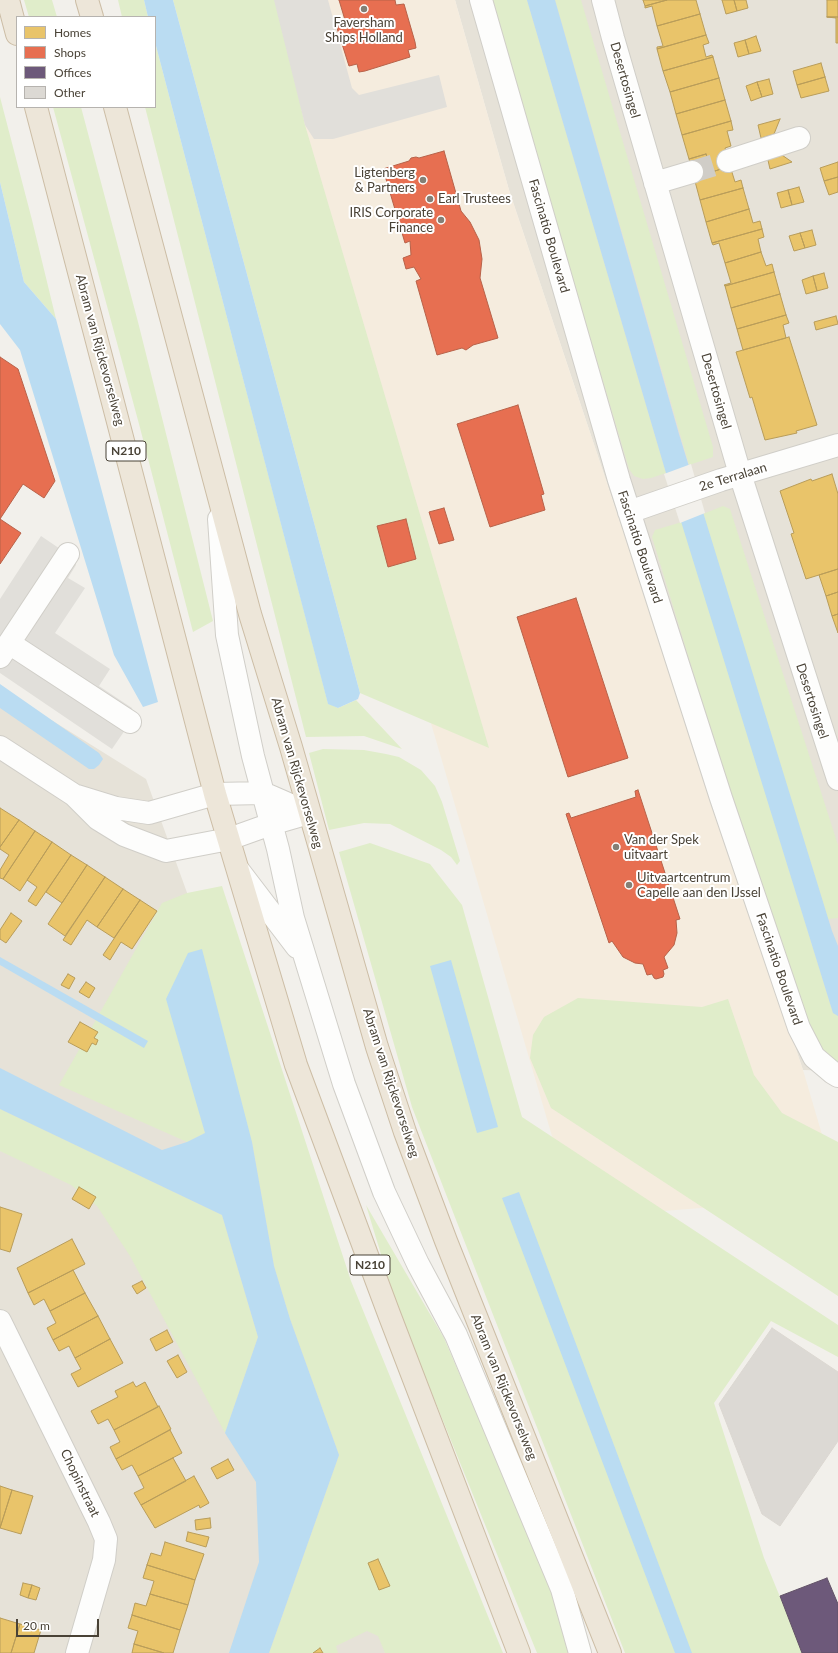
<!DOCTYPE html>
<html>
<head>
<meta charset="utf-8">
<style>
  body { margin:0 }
  #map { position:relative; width:838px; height:1653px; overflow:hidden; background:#f2f0eb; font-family:Lato,sans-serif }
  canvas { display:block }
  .legend { position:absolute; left:16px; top:16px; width:140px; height:92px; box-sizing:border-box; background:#fff; border:1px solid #b6b3af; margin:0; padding:5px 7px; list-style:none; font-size:12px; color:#494236 }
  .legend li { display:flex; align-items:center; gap:8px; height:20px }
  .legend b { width:20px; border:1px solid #b6b3af }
  .scale { position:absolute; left:16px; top:1619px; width:83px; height:18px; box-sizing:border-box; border:2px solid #494236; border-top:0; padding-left:5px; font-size:12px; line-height:14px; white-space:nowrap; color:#494236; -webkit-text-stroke:3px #fff; paint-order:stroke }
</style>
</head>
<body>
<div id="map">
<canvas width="838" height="1653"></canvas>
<ul class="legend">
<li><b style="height:11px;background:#e9c46a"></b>Homes</li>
<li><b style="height:11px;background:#e76f51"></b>Shops</li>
<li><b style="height:11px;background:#6d597a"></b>Offices</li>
<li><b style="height:11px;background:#dcd9d4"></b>Other</li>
</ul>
<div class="scale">20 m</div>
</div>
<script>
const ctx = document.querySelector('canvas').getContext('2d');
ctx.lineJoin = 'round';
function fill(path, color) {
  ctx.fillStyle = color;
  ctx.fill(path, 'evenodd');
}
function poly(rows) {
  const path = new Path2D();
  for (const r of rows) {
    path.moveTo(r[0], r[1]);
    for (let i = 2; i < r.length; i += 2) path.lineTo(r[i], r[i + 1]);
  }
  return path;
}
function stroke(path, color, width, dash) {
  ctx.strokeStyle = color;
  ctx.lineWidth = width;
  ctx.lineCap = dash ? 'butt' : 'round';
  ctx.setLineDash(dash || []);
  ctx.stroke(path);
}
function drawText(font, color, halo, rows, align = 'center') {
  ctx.font = font + ' Lato,sans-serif';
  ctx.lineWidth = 4;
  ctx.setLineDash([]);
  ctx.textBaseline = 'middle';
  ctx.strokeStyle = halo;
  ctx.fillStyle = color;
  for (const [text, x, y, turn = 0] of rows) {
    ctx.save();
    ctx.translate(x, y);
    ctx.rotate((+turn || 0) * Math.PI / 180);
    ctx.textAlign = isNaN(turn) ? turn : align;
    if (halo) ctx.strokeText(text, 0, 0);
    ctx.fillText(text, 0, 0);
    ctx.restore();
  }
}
const residential = poly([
  [455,0,838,0,838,1071,803,1070,509,190],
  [0,688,146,779,278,1145,478,1653,0,1653]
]);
const commercial = poly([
  [219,0,455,0,509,190,803,1070,838,1189,838,1197,576,1218]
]);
const green = poly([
  [24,0,52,0,57,17,29,17],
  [118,0,144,0,148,17,122,17],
  [173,0,277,0,305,125,489,748,360,693],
  [493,0,527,0,666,473,651,478,643,479,634,476,629,469,530,134],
  [555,0,581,0,713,447,713,457,689,465],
  [155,42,328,703,338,708,356,700,402,749,364,736,306,737,145,107,155,107],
  [0,97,32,220,56,319,24,282,0,182],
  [53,107,81,107,138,322,213,621,193,632,139,424],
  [723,506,730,509,838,845,838,918,828,919,703,514],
  [682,522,833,1013,838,1016,838,1063,820,1051,810,1036,744,840,652,537,655,530],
  [323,749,364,750,386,754,399,757,421,770,435,786,442,802,460,861,457,865,451,857,441,850,390,824,364,823,329,830,309,753],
  [370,843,430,864,462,905,522,1117,838,1325,838,1357,771,1321,714,1403,764,1558,803,1653,625,1653,412,1107,339,852],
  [222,886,351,1281,503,1653,385,1653,378,1636,367,1631,336,1646,338,1653,269,1653,339,1455,290,1319,274,1266,252,1142,197,1103,205,1133,187,1142,59,1085,162,903,187,893],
  [578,998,702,1007,728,999,754,1075,782,1113,838,1142,838,1296,551,1108,530,1058,533,1035,544,1017],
  [0,1109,222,1215,258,1337,225,1433,130,1256,97,1206,71,1185,0,1151],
  [366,1205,444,1338,557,1601,572,1653,537,1653,397,1307]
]);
const parking = poly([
  [274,0,328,0,352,88,359,95,439,75,447,107,333,139,314,139,305,125],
  [41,536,75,559,76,565,68,578,85,588,55,633,110,669,99,686,132,708,134,717,112,749,0,673,0,599]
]);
const water = poly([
  [144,0,173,0,360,693,358,699,338,708,328,704,155,42,155,17,148,17],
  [527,0,555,0,679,434,832,931,838,946,838,1016,833,1013,666,473],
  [0,182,24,282,56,319,158,702,143,707,114,655,20,350,0,324],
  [0,684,99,753,103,759,99,765,94,769,89,769,0,708],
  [202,949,252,1142,274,1266,290,1319,339,1455,269,1653,229,1653,259,1562,256,1482,225,1433,258,1337,222,1215,0,1109,0,1068,162,1150,187,1142,205,1133,166,999,188,953],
  [0,957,148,1041,144,1048,0,965],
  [451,960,498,1127,477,1133,430,966],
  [519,1192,692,1653,675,1653,502,1198]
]);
const pier = poly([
  [691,464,705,513,680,523,664,474]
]);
const homes = poly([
  [643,0,667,0,645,6,643,0],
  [667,0,696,0,700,14,657,26,652,6,645,8,645,6,667,0],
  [722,0,734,0,737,11,726,14,722,0],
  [734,0,746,0,748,8,737,11,734,0],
  [827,0,838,0,838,17,827,17,827,0],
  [700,14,706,35,657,49,657,47,663,46,657,26,700,14],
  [827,17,838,17,838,43,836,43,836,18,827,17],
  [706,35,709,43,703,45,706,57,712,55,713,57,663,71,657,49,706,35],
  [756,36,761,51,749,54,745,40,756,36],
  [745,40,749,54,738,57,734,43,745,40],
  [713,57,719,78,670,92,663,71,713,57],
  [821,63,825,77,797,85,793,71,821,63],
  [825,77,829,91,801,98,797,85,825,77],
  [719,78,725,100,676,114,670,92,719,78],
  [769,79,773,94,762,97,757,82,769,79],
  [757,82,762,97,751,101,746,86,757,82],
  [725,100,731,121,682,135,676,114,725,100],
  [780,119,774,134,761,138,758,125,780,119],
  [731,121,733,130,727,131,731,146,725,148,730,166,712,172,706,154,689,159,682,135,731,121],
  [779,153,792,162,770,169,767,156,779,153],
  [706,154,712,172,730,166,735,182,741,180,743,188,700,200,689,159,706,154],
  [838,162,838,177,824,181,820,168,838,162],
  [838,177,838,192,829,195,824,181,838,177],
  [799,187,804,202,792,205,788,190,799,187],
  [743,188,749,209,706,222,700,200,743,188],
  [788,190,792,205,781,208,777,193,788,190],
  [749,209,753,223,760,221,762,229,712,243,706,222,749,209],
  [762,229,764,237,758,239,761,252,725,263,719,243,713,245,712,243,762,229],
  [812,230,816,245,805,248,800,233,812,230],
  [800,233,805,248,794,251,789,236,800,233],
  [761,252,766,266,772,264,774,272,725,286,724,285,731,283,725,263,761,252],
  [774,272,780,294,731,308,725,286,774,272],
  [824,273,828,288,817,291,813,276,824,273],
  [813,276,817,291,806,294,802,280,813,276],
  [780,294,786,315,737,329,731,308,780,294],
  [786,315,789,323,783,325,786,338,743,350,737,329,786,315],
  [836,316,838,324,816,330,814,322,836,316],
  [789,337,817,425,796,431,797,433,765,440,752,397,750,398,736,352,789,337],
  [832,474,838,494,838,569,806,579,791,534,794,533,780,491,811,479,812,481,832,474],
  [838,569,838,592,826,596,819,575,838,569],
  [838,592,838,614,832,616,826,596,838,592],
  [838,614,838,633,832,616,838,614],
  [0,808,19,820,0,847,0,808],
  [19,820,35,831,3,879,0,878,0,870,9,855,0,849,0,847,19,820],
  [35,831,52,842,20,891,3,879,35,831],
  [52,842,71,855,36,906,28,901,37,887,27,880,52,842],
  [71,855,87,865,62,903,46,892,71,855],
  [87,865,105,877,65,936,48,924,87,865],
  [105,877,123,889,97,927,87,920,71,945,63,940,105,877],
  [123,889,140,900,114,938,97,927,123,889],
  [140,900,157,911,132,949,121,942,110,960,103,955,140,900],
  [11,913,22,921,6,943,0,939,0,930,11,913],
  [68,974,75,978,69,989,61,985,68,974],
  [86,982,95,988,89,998,79,992,86,982],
  [80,1022,98,1032,94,1038,98,1040,96,1045,92,1043,87,1052,68,1042,80,1022],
  [79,1187,96,1197,89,1209,72,1199,79,1187],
  [0,1207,22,1214,10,1252,0,1249,0,1207],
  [72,1239,85,1264,28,1293,17,1268,72,1239],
  [73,1270,85,1293,50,1311,44,1299,34,1305,28,1293,73,1270],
  [142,1281,146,1288,137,1294,132,1286,142,1281],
  [85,1293,98,1316,53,1340,47,1328,56,1323,50,1311,85,1293],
  [98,1316,110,1339,75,1358,69,1346,59,1351,53,1340,98,1316],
  [167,1330,173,1342,156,1351,150,1339,167,1330],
  [110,1339,123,1363,78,1387,71,1374,81,1369,75,1358,110,1339],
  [178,1355,187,1372,177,1378,167,1361,178,1355],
  [133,1382,136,1387,145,1382,158,1407,114,1430,108,1419,98,1424,91,1411,118,1397,115,1391,133,1382],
  [159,1406,171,1429,116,1459,110,1447,120,1442,114,1430,159,1406],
  [170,1430,182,1453,138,1476,132,1465,122,1470,116,1459,170,1430],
  [173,1458,186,1481,141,1505,134,1493,144,1488,138,1476,173,1458],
  [228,1459,234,1470,217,1479,211,1468,228,1459],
  [194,1476,209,1503,200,1508,199,1505,155,1528,141,1505,194,1476],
  [0,1486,12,1490,0,1528,0,1486],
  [12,1490,33,1496,21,1534,0,1528,12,1490],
  [210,1518,211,1528,196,1530,195,1520,210,1518],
  [188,1532,209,1537,206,1547,186,1541,188,1532],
  [165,1542,204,1554,195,1580,147,1565,151,1553,161,1556,165,1542],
  [378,1559,390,1586,379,1590,368,1563,378,1559],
  [147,1565,195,1580,188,1605,150,1594,154,1581,143,1578,147,1565],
  [23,1583,32,1585,28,1598,20,1595,23,1583],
  [32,1585,40,1588,36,1600,28,1598,32,1585],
  [150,1594,188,1605,180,1630,132,1615,135,1603,146,1606,150,1594],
  [132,1615,180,1630,173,1653,164,1653,134,1644,138,1631,128,1628,132,1615],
  [0,1618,20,1624,11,1653,0,1653,0,1618],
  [20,1624,41,1630,34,1653,11,1653,20,1624],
  [134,1644,164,1653,132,1653,134,1644],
  [320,1648,323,1653,313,1653,320,1648]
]);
const shops = poly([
  [339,0,395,0,396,5,404,4,415,42,416,48,408,50,410,57,365,71,359,72,357,64,349,66,337,28,339,28,337,22,345,20,339,0],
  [444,151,461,211,470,222,479,240,482,259,480,278,498,338,473,345,466,350,462,348,437,355,416,281,421,279,414,267,406,269,403,258,411,255,410,241,405,243,383,169,409,161,411,158,416,157,419,158,444,151],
  [0,357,18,369,55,481,44,498,23,484,0,519,21,533,0,564,0,357],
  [518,405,544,494,541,495,545,510,490,527,457,424,518,405],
  [444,508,454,540,439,544,429,512,444,508],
  [406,519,416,559,388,567,377,526,406,519],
  [576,598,628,758,568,777,517,617,576,598],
  [638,790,680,919,676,920,677,933,674,945,664,957,668,968,663,970,664,974,663,977,656,979,654,978,652,974,647,975,643,964,635,963,623,957,612,941,609,943,566,814,569,813,571,818,636,797,635,791,638,790]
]);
const offices = poly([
  [827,1578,838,1604,838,1653,802,1653,780,1596,827,1578]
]);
const building = poly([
  [772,1328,838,1372,838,1441,780,1526,762,1514,719,1404,772,1328]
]);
const minorTunnel = poly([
  [692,172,728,161]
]);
const minor = poly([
  [481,0,619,480,721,798,799,1028,814,1057,833,1073,838,1076],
  [603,0,613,38,740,474,838,779],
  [728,161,799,138],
  [655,183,692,172],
  [629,512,721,480,838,445],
  [219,519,227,635,253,756,278,849,293,918,344,1084,384,1192,418,1264,456,1335,562,1589,580,1653],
  [9,643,130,722],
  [0,657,68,554],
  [0,747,74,795,98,819,124,835,166,851,229,839,271,824,309,813],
  [77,796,116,808,149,813,215,794,263,793,309,813],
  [239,871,297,947],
  [0,1321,99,1522,106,1539,104,1560,77,1653]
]);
const highway = poly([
  [8,0,17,34],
  [87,0,92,17],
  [36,107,215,794,296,1065,389,1314,519,1653],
  [115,107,250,614,291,747,377,1047,405,1132,446,1241,610,1653]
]);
const markers = [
  [364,9,4,"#847f75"],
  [423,180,4,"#847f75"],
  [430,199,4,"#847f75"],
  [441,220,4,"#847f75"],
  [616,847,4,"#847f75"],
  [629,885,4,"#847f75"]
];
const shields = [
  [126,451,40],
  [370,1265,40]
];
const shieldNames = [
  ["N210",126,451],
  ["N210",370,1265]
];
const poiNames = [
  ["Faversham",364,23,"center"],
  ["Ships Holland",364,38,"center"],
  ["Ligtenberg",415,173,"right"],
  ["& Partners",415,188,"right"],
  ["Earl Trustees",438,199],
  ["IRIS Corporate",433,213,"right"],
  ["Finance",433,228,"right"],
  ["Van der Spek",624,840],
  ["uitvaart",624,855],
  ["Uitvaartcentrum",637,878],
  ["Capelle aan den IJssel",637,893]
];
const streetNames = [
  ["Desertosingel",625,80,74],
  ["Fascinatio Boulevard",549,236,74],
  ["Abram van Rijckevorselweg",100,350,75],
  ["Desertosingel",716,391,74],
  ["2e Terralaan",733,477,-17],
  ["Fascinatio Boulevard",640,547,72],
  ["Desertosingel",812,701,72],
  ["Abram van Rijckevorselweg",297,773,74],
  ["Fascinatio Boulevard",779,969,71],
  ["Abram van Rijckevorselweg",391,1083,72],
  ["Abram van Rijckevorselweg",504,1387,68],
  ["Chopinstraat",80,1483,64]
];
fill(residential, '#e6e2d8');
fill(commercial, '#f5ecde');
fill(green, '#e0edca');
fill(parking, '#e1dfda');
fill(water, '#badcf2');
fill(pier, '#f2f0eb');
fill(homes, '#e9c46a');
stroke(homes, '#b99d5a', 1);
fill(shops, '#e76f51');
stroke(shops, '#b86249', 1);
fill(offices, '#6d597a');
stroke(offices, '#625266', 1);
fill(building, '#dcd9d4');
stroke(building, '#dbd7d1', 1);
stroke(minorTunnel, '#d0cdc7', 22, [22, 11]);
stroke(minor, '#d0cec8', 24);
stroke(highway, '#ccbda5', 24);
stroke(minor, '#fdfdfc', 22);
stroke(highway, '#ede6d9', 22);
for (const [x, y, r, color] of markers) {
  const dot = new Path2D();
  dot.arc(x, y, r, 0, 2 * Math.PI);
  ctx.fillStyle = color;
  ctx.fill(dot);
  stroke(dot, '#fff', 1.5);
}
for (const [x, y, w] of shields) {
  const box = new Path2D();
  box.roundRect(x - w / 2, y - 10, w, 20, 3);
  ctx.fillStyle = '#fff';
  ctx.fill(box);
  stroke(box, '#494236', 1);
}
drawText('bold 12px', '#494236', null, shieldNames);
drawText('13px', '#494236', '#fff', poiNames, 'left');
drawText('13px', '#494236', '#fff', streetNames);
</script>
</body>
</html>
